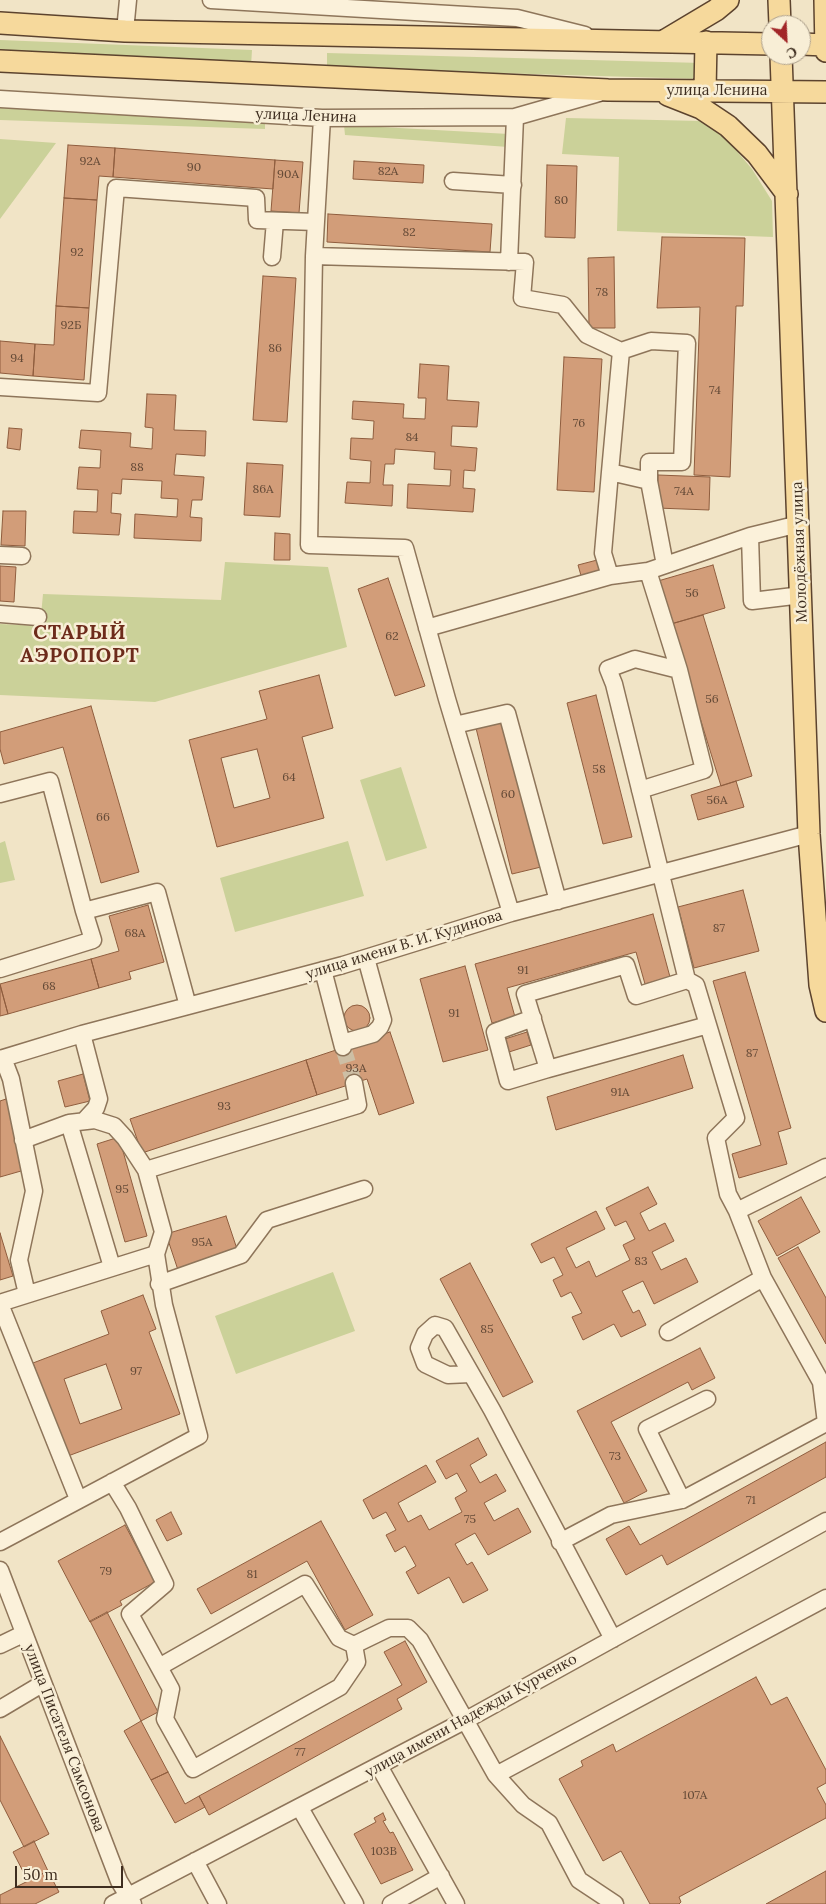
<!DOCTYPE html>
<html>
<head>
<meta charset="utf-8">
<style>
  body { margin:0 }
  #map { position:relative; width:826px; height:1904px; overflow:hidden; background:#f1e4c6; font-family:Lora,serif }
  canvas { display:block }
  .north { position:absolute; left:761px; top:15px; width:50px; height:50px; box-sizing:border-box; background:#f8eed6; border:1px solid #aea18d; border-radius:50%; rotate:155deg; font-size:14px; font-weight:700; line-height:20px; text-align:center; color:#3e2d1f }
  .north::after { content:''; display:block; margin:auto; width:18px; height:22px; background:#a22628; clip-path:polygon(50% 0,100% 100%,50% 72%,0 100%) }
  .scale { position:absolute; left:15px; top:1866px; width:108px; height:22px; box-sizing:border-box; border:2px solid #3e2d1f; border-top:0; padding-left:6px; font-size:15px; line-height:18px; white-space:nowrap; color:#3e2d1f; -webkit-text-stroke:4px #f8eed6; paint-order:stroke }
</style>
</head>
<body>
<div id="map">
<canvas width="826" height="1904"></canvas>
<div class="north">С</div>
<div class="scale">50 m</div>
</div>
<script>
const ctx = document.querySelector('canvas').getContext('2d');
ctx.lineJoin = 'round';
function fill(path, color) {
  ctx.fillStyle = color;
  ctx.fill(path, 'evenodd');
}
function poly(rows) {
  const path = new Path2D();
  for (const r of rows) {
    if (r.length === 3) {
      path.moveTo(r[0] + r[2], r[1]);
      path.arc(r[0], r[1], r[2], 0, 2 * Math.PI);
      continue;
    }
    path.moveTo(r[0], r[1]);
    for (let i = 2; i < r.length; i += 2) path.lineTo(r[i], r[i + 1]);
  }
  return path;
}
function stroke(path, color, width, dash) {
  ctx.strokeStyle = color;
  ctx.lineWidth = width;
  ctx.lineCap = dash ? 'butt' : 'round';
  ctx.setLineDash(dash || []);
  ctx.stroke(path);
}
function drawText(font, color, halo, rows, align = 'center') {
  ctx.font = font + ' Lora,serif';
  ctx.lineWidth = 5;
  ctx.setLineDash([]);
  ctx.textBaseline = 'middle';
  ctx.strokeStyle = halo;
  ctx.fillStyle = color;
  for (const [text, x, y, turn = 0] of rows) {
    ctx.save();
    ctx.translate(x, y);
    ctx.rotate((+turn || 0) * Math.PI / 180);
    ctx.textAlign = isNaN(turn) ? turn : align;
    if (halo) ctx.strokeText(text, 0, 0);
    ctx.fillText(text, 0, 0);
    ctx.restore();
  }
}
const green = poly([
  [0,40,252,50,251,66,0,54],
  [327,53,702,63,701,79,327,68],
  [0,107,265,120,265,129,0,120],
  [566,118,702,121,717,131,730,143,752,169,772,201,773,237,617,231,619,157,562,154],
  [344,125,509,134,508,147,345,135],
  [0,139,56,143,0,219],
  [225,562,328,567,347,647,155,702,0,695,0,624,40,626,43,594,221,600],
  [401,767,427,848,386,861,360,780],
  [5,841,15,880,0,883,0,843],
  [348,841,364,896,235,932,220,878],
  [333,1272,355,1331,236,1374,215,1316]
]);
const building = poly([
  [68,145,115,148,113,177,99,176,97,200,64,198,68,145],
  [115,148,275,160,273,189,113,177,115,148],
  [275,160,303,162,299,213,271,211,275,160],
  [354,161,424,165,423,183,353,179,354,161],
  [547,165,577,166,575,238,545,237,547,165],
  [64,198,97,200,89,308,56,306,64,198],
  [328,214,492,224,490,252,327,242,328,214],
  [662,237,745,238,743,306,736,306,730,477,694,475,700,307,657,308,662,237],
  [614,257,615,328,589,328,588,258,614,257],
  [263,276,296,278,287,422,253,420,263,276],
  [56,306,89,308,84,380,33,376,35,344,54,345,56,306],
  [0,341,35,344,33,376,0,373,0,341],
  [564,357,602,359,594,492,557,490,564,357],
  [420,364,449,366,447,400,479,402,477,427,452,426,451,446,477,448,475,471,464,470,463,488,475,489,473,512,407,508,408,484,450,486,451,470,434,469,435,452,395,449,394,464,385,464,383,485,393,485,392,506,345,503,347,482,370,483,371,461,350,459,351,438,373,439,374,421,352,419,353,401,404,404,403,418,425,419,426,398,418,398,420,364],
  [147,394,176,395,174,430,206,431,205,456,176,454,174,475,204,477,202,500,192,500,190,517,202,518,201,541,134,538,135,514,177,517,178,499,161,498,162,481,122,479,121,494,112,493,111,513,121,514,119,535,73,533,74,511,97,512,98,490,77,489,79,467,100,468,101,450,79,448,81,430,131,433,130,447,152,449,153,428,145,427,147,394],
  [9,428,22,429,20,450,7,448,9,428],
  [247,463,283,465,280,517,244,515,247,463],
  [658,475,710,477,709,510,657,508,658,475],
  [3,511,26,511,25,546,1,545,3,511],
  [275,533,290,534,290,560,274,560,275,533],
  [601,559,605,573,582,579,578,565,601,559],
  [713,565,725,608,671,624,658,581,713,565],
  [0,566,16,567,14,602,0,601,0,566],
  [388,578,425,686,395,696,358,589,388,578],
  [703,615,752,776,721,786,671,624,703,615],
  [319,675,333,728,302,737,324,818,217,847,189,740,267,719,259,691,319,675],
  [257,749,270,798,234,808,221,758,257,749],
  [596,695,632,837,603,844,567,703,596,695],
  [91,706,139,872,101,883,63,747,4,764,0,749,0,732,91,706],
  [503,717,541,867,512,874,475,724,503,717],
  [736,781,744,807,698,820,691,795,736,781],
  [743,890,759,951,694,968,678,907,743,890],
  [148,905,164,962,129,972,131,979,99,988,91,959,119,951,109,916,148,905],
  [653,914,670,977,645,984,636,952,507,988,515,1017,492,1023,475,964,653,914],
  [91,959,99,988,8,1014,0,984,91,959],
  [465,966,488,1050,443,1062,420,979,465,966],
  [745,972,791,1128,778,1132,787,1164,739,1178,732,1154,761,1145,713,981,745,972],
  [0,985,8,1014,0,1016,0,985],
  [357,1018,13],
  [390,1032,414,1103,379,1115,367,1079,317,1095,306,1060,390,1032],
  [527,1032,531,1045,509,1052,505,1039,527,1032],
  [683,1055,693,1088,556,1130,547,1097,683,1055],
  [306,1060,317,1095,142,1153,130,1119,306,1060],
  [83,1074,90,1101,65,1107,58,1081,83,1074],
  [6,1099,28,1169,0,1177,0,1101,6,1099],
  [119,1137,147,1236,125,1242,97,1144,119,1137],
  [648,1187,657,1204,640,1213,649,1231,665,1223,674,1241,652,1252,661,1270,686,1258,698,1282,654,1304,643,1281,622,1291,633,1313,639,1310,646,1325,621,1337,614,1324,583,1340,572,1317,582,1313,571,1292,561,1297,553,1280,563,1275,554,1257,541,1263,531,1244,596,1211,605,1229,566,1248,576,1268,589,1261,596,1277,630,1260,623,1245,635,1239,626,1221,615,1226,606,1208,648,1187],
  [801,1197,820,1232,777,1256,758,1221,801,1197],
  [226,1216,238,1252,178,1270,166,1234,226,1216],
  [0,1233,13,1276,0,1280,0,1233],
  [798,1247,826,1298,826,1344,778,1258,798,1247],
  [470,1263,533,1382,503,1397,440,1279,470,1263],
  [143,1295,156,1329,149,1332,180,1414,68,1456,33,1363,109,1334,101,1311,143,1295],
  [106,1364,122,1409,80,1424,64,1379,106,1364],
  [700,1348,715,1378,692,1390,688,1382,611,1422,647,1491,624,1503,577,1411,700,1348],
  [478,1438,487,1455,470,1465,480,1483,496,1474,506,1491,484,1503,494,1521,518,1508,531,1532,488,1555,475,1533,455,1544,467,1565,472,1562,488,1590,463,1603,449,1577,418,1594,406,1572,416,1566,405,1546,395,1552,386,1535,396,1530,386,1512,373,1519,363,1500,426,1465,436,1482,398,1503,408,1522,421,1515,429,1530,462,1512,455,1498,467,1491,457,1473,446,1479,436,1461,478,1438],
  [826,1442,826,1477,667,1565,662,1555,626,1575,606,1539,629,1526,640,1545,826,1442],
  [171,1512,182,1534,167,1541,156,1520,171,1512],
  [321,1521,373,1615,345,1630,307,1561,211,1614,197,1589,321,1521],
  [125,1525,155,1582,120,1601,122,1605,90,1622,58,1561,125,1525],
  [107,1612,158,1712,141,1721,90,1621,107,1612],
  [405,1641,427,1682,397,1699,402,1709,209,1815,199,1796,402,1685,384,1652,405,1641],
  [756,1677,771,1705,787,1697,826,1770,826,1783,817,1788,826,1805,826,1818,679,1897,681,1902,679,1904,650,1904,621,1851,603,1861,559,1779,583,1766,581,1761,613,1744,616,1752,756,1677],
  [141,1721,168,1772,151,1780,124,1731,141,1721],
  [0,1736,49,1834,24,1847,0,1800,0,1736],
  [168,1772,185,1804,199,1796,205,1807,175,1823,151,1780,168,1772],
  [383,1813,386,1820,383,1821,390,1833,393,1832,413,1870,381,1884,354,1834,376,1822,374,1818,383,1813],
  [34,1841,48,1871,28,1881,13,1852,34,1841],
  [48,1871,59,1892,35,1904,0,1904,0,1895,48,1871],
  [826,1871,826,1904,766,1904,826,1871]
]);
const minorTunnel = poly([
  [343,1047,354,1083]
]);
const minor = poly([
  [211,0,517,18,585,35],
  [125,31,128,0],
  [0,99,322,118,515,117,599,93],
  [322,118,314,256,309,545,405,548,447,699,511,913],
  [453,181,513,185],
  [314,256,525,262,522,298,563,305,587,335,621,351,651,341,687,343,682,462,649,462,649,481,665,565],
  [272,257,275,221],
  [509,262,515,117],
  [621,351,610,472,649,481],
  [0,387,98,393,116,188,256,198,257,220,316,222],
  [610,472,603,553,610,576],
  [750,536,752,601,802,595],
  [0,555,22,556],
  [0,614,38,617],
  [427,628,610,576,648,571,750,536,799,524],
  [679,670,635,659,608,669,614,684,687,980,696,985,736,1118,716,1138,728,1194,737,1211],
  [455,725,507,713,558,901],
  [640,790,704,770,679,670,648,571],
  [0,794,50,781,84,911],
  [0,969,93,940,84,911,157,892,188,1006],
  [323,970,343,1047],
  [687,980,636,996,626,965,525,994,548,1069,708,1025],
  [533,1018,495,1032,508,1081,548,1069],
  [82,1034,99,1099,96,1108,84,1121],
  [342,1043,373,1034,380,1027,383,1020,366,958],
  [3,1058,11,1079,34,1191,19,1260,27,1294],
  [0,1059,82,1034,343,965,511,913,809,834],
  [69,1123,95,1120,114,1126,125,1138,146,1170],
  [23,1140,69,1123,112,1267],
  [159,1284,241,1255,267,1220,364,1189],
  [0,1303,156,1254,163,1232,146,1170,358,1105,354,1083],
  [0,1304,78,1499],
  [668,1332,763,1278],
  [471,1374,448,1375,425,1364,419,1348,425,1334,435,1325,445,1328,492,1410,613,1639],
  [112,1482,128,1508,165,1584,130,1614,171,1689,165,1719,193,1769,340,1687,357,1662,354,1645],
  [682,1500,647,1429,707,1399],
  [0,1542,199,1436,164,1305,156,1254],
  [560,1542,611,1515,682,1500,826,1423,821,1382,763,1278,737,1211,826,1167],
  [0,1570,119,1881,133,1904],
  [0,1645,23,1634],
  [159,1667,305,1584,339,1638,354,1645,389,1628,408,1628,420,1640,496,1775,826,1598],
  [0,1709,42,1684],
  [379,1766,456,1904],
  [496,1775,523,1805,549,1823,579,1880,615,1904],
  [300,1808,355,1904],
  [195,1861,218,1904],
  [113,1904,466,1720,826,1521],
  [391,1904,441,1876]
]);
const major = poly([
  [779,0,780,25],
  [825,0,826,51],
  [0,23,125,31,771,44],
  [664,41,716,10,728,0],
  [801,44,826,45],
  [781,55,809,834,820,985,826,1011],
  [0,61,608,90,826,92],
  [705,91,706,42],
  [668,95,701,108,728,126,757,154,787,194]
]);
const numberNames = [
  ["92А",90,162],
  ["90",194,168],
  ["82А",388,172],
  ["90А",288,175],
  ["80",561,201],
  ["82",409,233],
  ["92",77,253],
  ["78",602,293],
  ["92Б",71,326],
  ["86",275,349],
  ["94",17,359],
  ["74",715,391],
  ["76",579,424],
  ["84",412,438],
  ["88",137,468],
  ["86А",263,490],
  ["74А",684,492],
  ["56",692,594],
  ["62",392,637],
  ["56",712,700],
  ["58",599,770],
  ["64",289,778],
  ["60",508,795],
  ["56А",717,801],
  ["66",103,818],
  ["87",719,929],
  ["68А",135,934],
  ["91",523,971],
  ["68",49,987],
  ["91",454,1014],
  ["87",752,1054],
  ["93А",356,1069],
  ["91А",620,1093],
  ["93",224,1107],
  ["95",122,1190],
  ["95А",202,1243],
  ["83",641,1262],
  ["85",487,1330],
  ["97",136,1372],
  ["73",615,1457],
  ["71",751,1501],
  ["75",470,1520],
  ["79",106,1572],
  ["81",252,1575],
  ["77",300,1753],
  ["107А",695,1796],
  ["103В",384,1852]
];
const streetNames = [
  ["улица Ленина",717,91],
  ["улица Ленина",306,116,2],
  ["Молодёжная улица",800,552,-92],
  ["улица имени В. И. Кудинова",404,945,-17],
  ["улица имени Надежды Курченко",471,1716,-29],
  ["улица Писателя Самсонова",64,1738,69]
];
const districtNames = [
  ["СТАРЫЙ",80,633],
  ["АЭРОПОРТ",80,656]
];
fill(green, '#cbd199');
fill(building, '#d29d79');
stroke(building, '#8f5d3e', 1);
stroke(minorTunnel, '#cdbfa5', 16, [16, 8]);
stroke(minor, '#8e755a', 19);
stroke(major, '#5c432e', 24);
stroke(minor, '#fbf1da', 16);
stroke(major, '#f6d99c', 21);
drawText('12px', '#634936', null, numberNames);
drawText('15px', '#3e2d1f', '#f8eed6', streetNames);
ctx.letterSpacing = '1px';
drawText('bold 20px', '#6d2b1b', '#f8eed6', districtNames);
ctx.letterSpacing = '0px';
</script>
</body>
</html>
